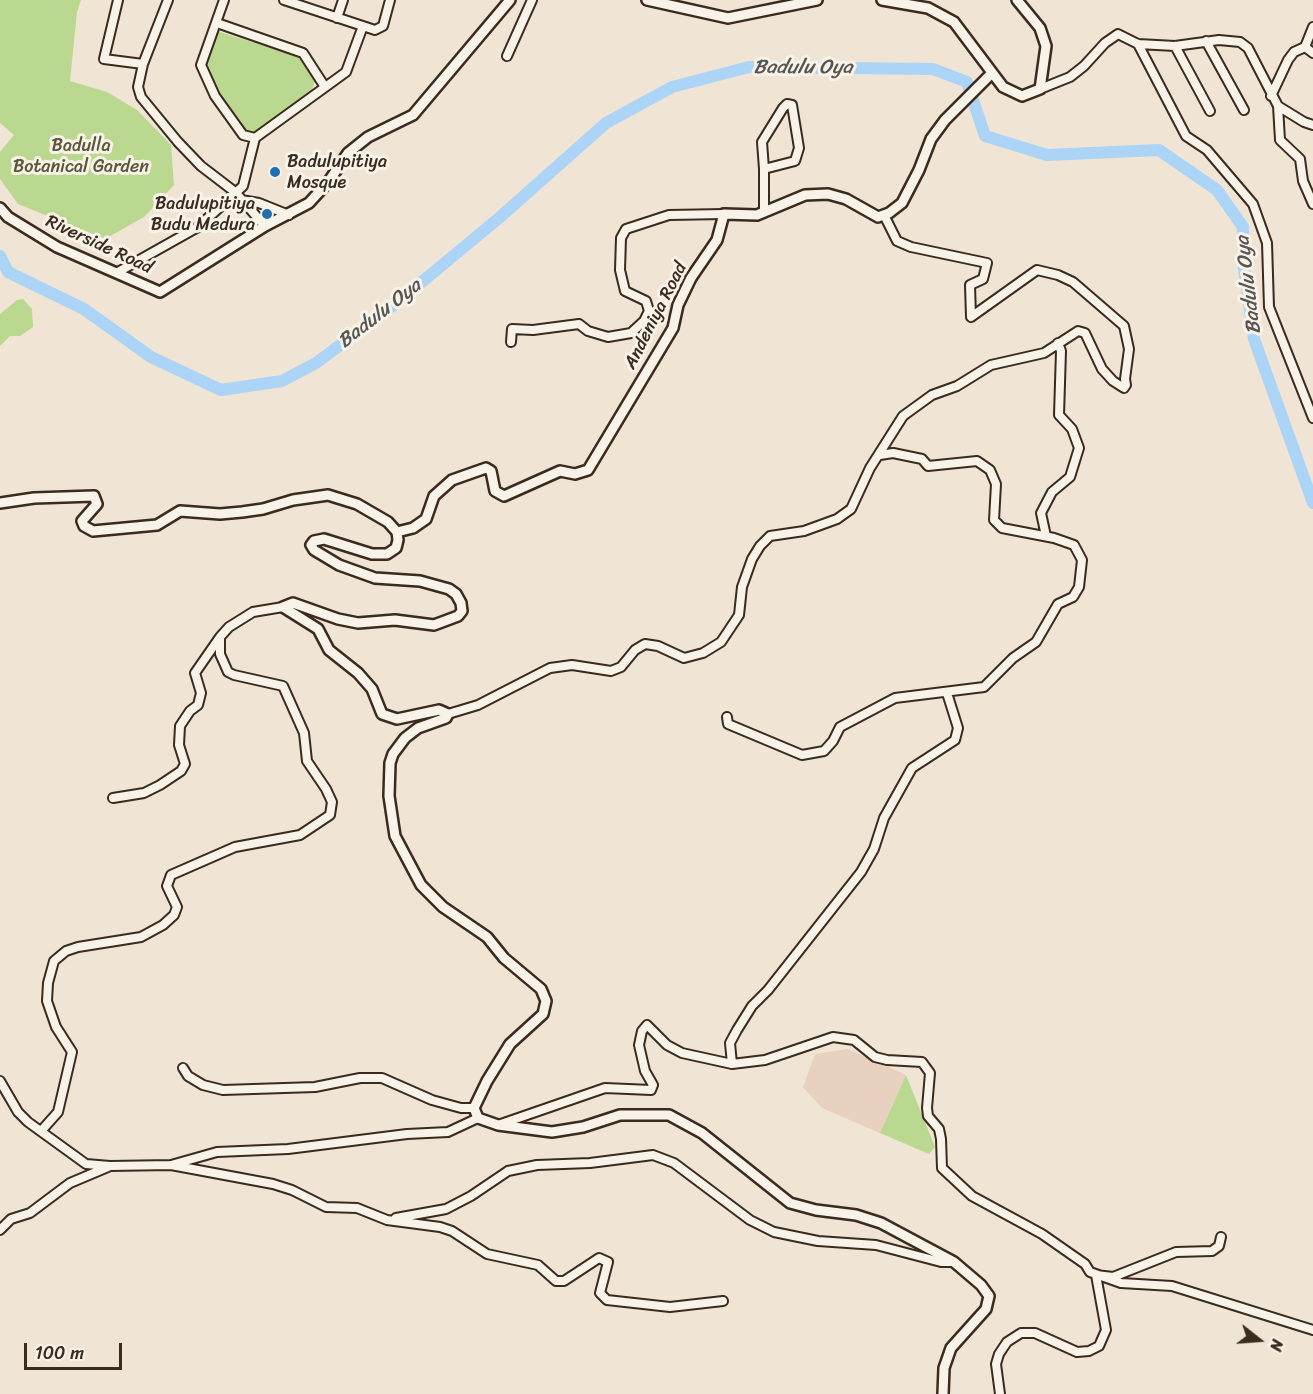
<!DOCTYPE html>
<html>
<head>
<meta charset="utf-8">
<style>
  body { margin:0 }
  #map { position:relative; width:1313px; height:1394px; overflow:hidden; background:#f0e4d5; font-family:Sriracha,sans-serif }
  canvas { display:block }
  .north { position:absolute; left:1229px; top:1310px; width:60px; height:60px; -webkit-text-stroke:4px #f7f3e8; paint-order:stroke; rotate:107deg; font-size:16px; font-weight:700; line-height:24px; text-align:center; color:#3b2a1e }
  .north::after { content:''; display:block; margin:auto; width:21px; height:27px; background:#3b2a1e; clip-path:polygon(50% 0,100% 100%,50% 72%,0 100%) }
  .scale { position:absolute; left:24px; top:1343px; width:98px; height:27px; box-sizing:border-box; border:3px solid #3b2a1e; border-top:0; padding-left:8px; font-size:18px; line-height:21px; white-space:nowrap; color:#3b2a1e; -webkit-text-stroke:4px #f7f3e8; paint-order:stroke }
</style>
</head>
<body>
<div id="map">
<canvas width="1313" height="1394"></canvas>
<div class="north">N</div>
<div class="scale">100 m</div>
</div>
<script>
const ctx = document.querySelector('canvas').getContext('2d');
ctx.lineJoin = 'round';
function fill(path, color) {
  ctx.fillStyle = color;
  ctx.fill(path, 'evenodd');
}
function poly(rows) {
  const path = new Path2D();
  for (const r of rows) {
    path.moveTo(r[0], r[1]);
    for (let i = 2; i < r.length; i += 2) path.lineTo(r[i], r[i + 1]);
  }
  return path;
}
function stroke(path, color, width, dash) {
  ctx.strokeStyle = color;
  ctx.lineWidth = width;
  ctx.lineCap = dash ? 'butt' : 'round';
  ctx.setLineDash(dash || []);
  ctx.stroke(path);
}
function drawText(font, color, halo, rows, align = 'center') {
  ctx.font = font + ' Sriracha,sans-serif';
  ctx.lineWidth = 6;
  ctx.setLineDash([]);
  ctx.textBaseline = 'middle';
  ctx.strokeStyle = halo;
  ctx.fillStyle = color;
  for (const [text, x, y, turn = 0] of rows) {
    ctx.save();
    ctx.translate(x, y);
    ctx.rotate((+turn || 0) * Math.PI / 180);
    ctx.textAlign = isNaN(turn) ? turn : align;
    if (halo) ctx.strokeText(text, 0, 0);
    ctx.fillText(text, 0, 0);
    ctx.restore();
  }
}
const built = poly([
  [848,1049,906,1075,880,1133,822,1108,803,1087,815,1054]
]);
const green = poly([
  [0,0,81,0,77,12,70,81,107,92,137,110,171,145,174,185,144,217,105,239,18,204,0,179,0,152,14,135,0,123],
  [217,31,290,54,300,59,315,81,310,95,254,134,245,131,215,88,206,64],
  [23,299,32,309,33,327,20,336,10,336,0,346,0,314,17,300],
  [906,1075,935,1147,929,1154,880,1133]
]);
const river = poly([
  [0,256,8,272,84,309,151,357,221,390,282,381,316,363,394,305,499,218,606,123,672,87,749,67,933,69,967,82,985,136,1047,155,1159,150,1217,190,1243,227,1244,268,1254,339,1313,503]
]);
const minor = poly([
  [118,0,104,59,143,64],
  [168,0,143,64,138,87,141,97,178,142,201,166,235,192,265,226],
  [224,0,201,65,215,96,243,135,255,138,346,72,363,26],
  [284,0,375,30,383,26,390,0],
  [337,18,343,0],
  [217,23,303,53,325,87],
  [1206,41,1244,110],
  [1138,44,1186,136,1207,150,1253,204,1267,243,1269,307,1313,418],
  [1175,46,1210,111],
  [1305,47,1313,53],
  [507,56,532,0],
  [1040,89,1070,77,1084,66,1105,43,1118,34,1138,44,1175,46,1219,40,1240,42,1248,48,1278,106,1304,122,1313,125],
  [1271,96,1288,60,1294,52,1305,47,1313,27],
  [1278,106,1280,140,1300,159,1303,181,1313,204],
  [764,169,762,142,783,108,787,104,792,105,799,148,795,161,764,169,764,212],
  [241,200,259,203,289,215],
  [118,272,198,227,243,186,255,138],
  [511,342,512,329,533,330,579,324,588,331,608,337,631,333,644,321,649,311,646,301,625,291,620,270,621,238,626,229,669,215,724,214],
  [1046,536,1041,513,1052,492,1070,477,1079,448,1072,429,1059,415,1061,351,1058,343],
  [448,714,478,705,550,668,572,665,611,671,621,667,635,650,645,644,658,646,684,658,703,653,721,642,739,615,742,587,752,559,760,546,770,536,804,531,837,519,851,509,870,468,903,416,932,395,957,386,991,365,1044,353,1078,331,1085,333,1102,369,1113,381,1124,388,1126,385,1125,379,1129,349,1124,326,1073,282,1058,275,1037,270,971,317,970,285,983,279,987,263,911,247,897,241,884,215],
  [727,717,728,724,802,755,824,751,833,741,840,727,895,698,984,687,1013,658,1036,642,1058,604,1073,597,1079,587,1082,560,1074,545,1054,538,1002,528,994,520,996,484,990,470,977,461,928,466,922,459,893,453,880,455],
  [113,798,144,793,160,785,181,771,185,764,179,745,180,726,190,711,198,705,201,693,195,673,220,637],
  [732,1064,730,1043,737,1030,752,1006,768,990,861,872,874,849,884,818,912,768,955,740,958,728,947,693],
  [183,1068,188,1076,203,1085,223,1090,315,1087,360,1078,382,1078,432,1100,461,1108,474,1108],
  [0,1081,18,1112,28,1122,86,1164,110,1166,171,1165,217,1152,288,1149,407,1134,448,1132,478,1118],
  [498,1125,605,1088,651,1090,653,1085,645,1071,639,1045,642,1031,647,1025,667,1045,682,1053,732,1064,765,1060,833,1037,854,1040,875,1057,887,1060,922,1062,930,1073,927,1108,928,1116,939,1129,941,1139,942,1168,972,1196,1042,1234,1085,1264,1090,1272,1121,1283,1172,1286,1313,1330],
  [42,1130,58,1112,72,1052,56,1027,47,1001,48,983,54,961,66,951,78,947,141,937,163,925,174,915,177,907,167,886,171,875,235,847,300,835,330,815,332,802,326,789,307,761,304,733,283,686,234,675,228,672,220,654,220,637,229,627,253,612,283,607],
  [171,1165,273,1184,292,1190,326,1207,357,1208,387,1220,440,1227,452,1231,487,1254,538,1265,556,1281,564,1281,599,1258,608,1262,600,1293,607,1300,670,1307,723,1301],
  [396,1218,446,1209,471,1196,508,1171,537,1165,590,1163,653,1155,674,1163,750,1220,774,1232,818,1241,876,1245,941,1262,953,1262],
  [0,1230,11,1219,30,1213,70,1183,108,1167],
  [1000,1394,996,1364,999,1354,1007,1342,1021,1333,1035,1333,1077,1352,1089,1351,1099,1346,1106,1330,1096,1275,1113,1277,1176,1252,1212,1251,1219,1246,1221,1237]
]);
const tertiary = poly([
  [647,0,728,18,817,0],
  [882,0,928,8,954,22,1003,87,1022,96,1040,89,1046,46,1040,28,1017,0],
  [0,208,8,217,57,247,160,292,265,226,309,203,329,181,348,153,368,137,413,115,510,0],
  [0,503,34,498,94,496,97,504,82,521,84,526,93,531,157,525,180,511,220,514,242,512,263,509,293,500,328,495,357,504,388,522,397,532,398,540,396,548,387,554,372,554,324,539,314,541,311,545,314,550,339,565,375,578,420,581,449,589,456,594,461,603,462,611,458,616,434,625,395,620,358,623,338,619,293,603,283,607,318,629,329,650,358,673,372,689,382,714,397,719,439,710,448,714,446,718,418,728,405,738,393,754,390,763,389,796,395,836,421,885,443,907,487,937,504,958,541,989,546,1001,543,1014,510,1044,487,1081,474,1108,478,1118,498,1125,552,1132,583,1127,620,1115,669,1115,702,1133,790,1203,816,1210,856,1215,881,1223,954,1262,981,1285,989,1296,986,1309,951,1348,944,1368,943,1394],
  [397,532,413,528,426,519,434,496,452,480,486,468,491,471,495,491,504,496,560,471,575,474,588,470,673,328,678,305,691,278,717,240,724,214,757,215,805,195,828,194,846,199,878,217,889,213,902,203,919,170,931,139,945,120,992,73]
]);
const markers = [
  [275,172,6,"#1f6fb2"],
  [267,214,6,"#1f6fb2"]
];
const parkNames = [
  ["Badulla",81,146],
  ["Botanical Garden",81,167]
];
const poiNames = [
  ["Badulupitiya",287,162],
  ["Mosque",287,183],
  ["Badulupitiya",255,204,"right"],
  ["Budu Medura",255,225,"right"]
];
const streetNames = [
  ["Riverside Road",99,245,25],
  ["Andeniya Road",656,316,-63]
];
const waterNames = [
  ["Badulu Oya",803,68],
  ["Badulu Oya",1249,285,-97],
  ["Badulu Oya",380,314,-38]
];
fill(built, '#e8d1be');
fill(green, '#bbd890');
stroke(river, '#abd4f6', 12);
stroke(minor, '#3b2a1e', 12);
stroke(tertiary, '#3b2a1e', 14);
stroke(minor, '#f7f3e8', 8);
stroke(tertiary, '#f7f3e8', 9);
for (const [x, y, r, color] of markers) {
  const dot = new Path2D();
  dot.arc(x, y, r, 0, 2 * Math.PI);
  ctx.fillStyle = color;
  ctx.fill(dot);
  stroke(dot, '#f7f3e8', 2);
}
drawText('18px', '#5b563a', '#f7f3e8', parkNames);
drawText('18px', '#3b2a1e', '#f7f3e8', poiNames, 'left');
drawText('18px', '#3b2a1e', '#f7f3e8', streetNames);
drawText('italic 20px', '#575454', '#f7f3e8', waterNames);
</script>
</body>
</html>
